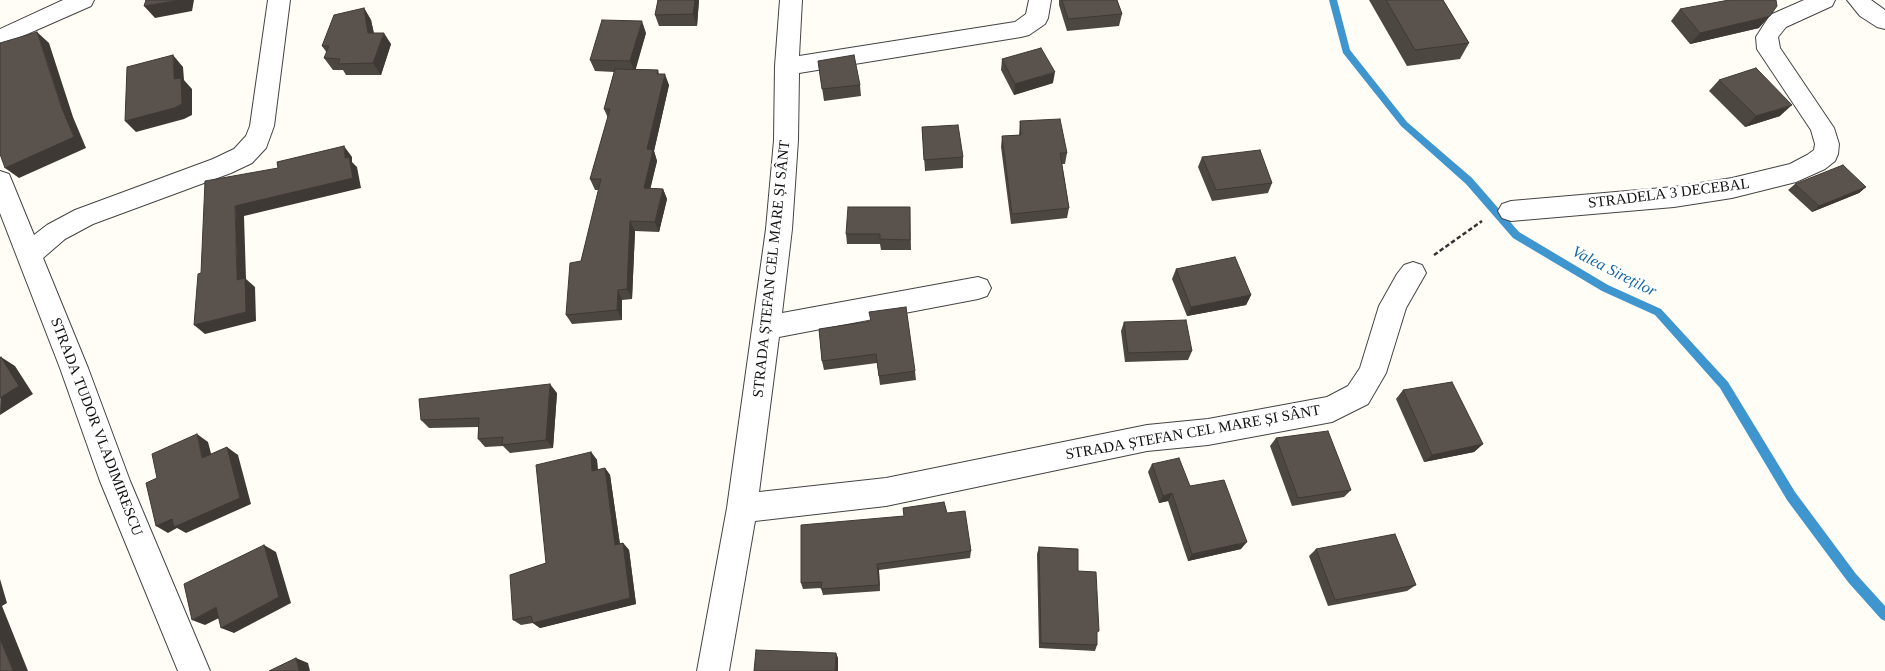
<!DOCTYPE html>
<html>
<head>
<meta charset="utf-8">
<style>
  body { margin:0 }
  canvas { display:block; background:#fffdf5 }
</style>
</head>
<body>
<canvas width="1885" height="671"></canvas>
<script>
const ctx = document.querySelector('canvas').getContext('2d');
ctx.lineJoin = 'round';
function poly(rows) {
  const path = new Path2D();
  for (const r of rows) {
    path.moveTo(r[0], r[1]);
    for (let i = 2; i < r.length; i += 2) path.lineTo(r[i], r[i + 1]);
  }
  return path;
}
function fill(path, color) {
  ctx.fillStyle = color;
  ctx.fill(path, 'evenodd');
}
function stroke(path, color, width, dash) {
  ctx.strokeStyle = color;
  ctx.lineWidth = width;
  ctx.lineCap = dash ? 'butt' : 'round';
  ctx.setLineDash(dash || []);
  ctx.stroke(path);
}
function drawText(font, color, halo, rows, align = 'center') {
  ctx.font = font + ' Georgia,serif';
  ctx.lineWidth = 5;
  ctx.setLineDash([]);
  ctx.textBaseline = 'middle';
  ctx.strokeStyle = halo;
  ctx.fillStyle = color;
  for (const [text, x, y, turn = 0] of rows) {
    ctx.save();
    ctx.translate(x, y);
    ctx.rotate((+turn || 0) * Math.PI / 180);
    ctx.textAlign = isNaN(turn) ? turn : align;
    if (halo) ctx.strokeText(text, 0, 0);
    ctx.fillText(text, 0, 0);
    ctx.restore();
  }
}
const stream = poly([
  [1329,0,1337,0,1350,50,1407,122,1472,178,1519,232,1608,285,1661,309,1728,382,1795,492,1856,574,1885,606,1885,621,1881,619,1848,582,1787,500,1720,388,1655,315,1602,291,1513,238,1466,184,1401,126,1343,53,1329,0]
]);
const path = poly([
  [1434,255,1482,221]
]);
const minor = poly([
  [63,0,94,0,91,6,0,46,0,29,63,0],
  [268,0,290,0,274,126,266,148,252,163,231,173,93,224,65,239,43,258,88,368,130,481,210,671,178,671,100,481,60,368,0,213,0,171,9,174,34,235,47,225,75,210,213,159,234,149,246,136,250,126,268,0],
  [780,0,802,0,799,56,1015,22,1026,14,1029,0,1051,0,1048,18,1045,24,1029,35,1021,37,799,73,798,140,792,229,782,313,978,277,987,280,991,288,987,296,978,299,779,337,759,492,886,478,1147,425,1208,419,1327,397,1348,386,1360,368,1379,306,1397,274,1404,265,1413,262,1422,265,1426,273,1406,308,1386,373,1368,404,1332,422,1208,445,1147,451,886,506,755,521,729,671,697,671,727,508,766,229,774,140,775,66,780,0],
  [1804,0,1835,0,1832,6,1786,27,1778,37,1780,48,1834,128,1839,144,1838,154,1835,161,1825,169,1796,182,1732,198,1674,207,1511,221,1502,218,1498,211,1502,204,1511,201,1674,187,1732,178,1790,164,1807,155,1814,150,1815,144,1811,130,1757,49,1756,37,1770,15,1804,0],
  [1847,0,1871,0,1885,10,1885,29,1877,27,1860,16,1847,0]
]);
const wall = poly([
  [658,0,699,0,697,26,659,26,655,15],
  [1059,0,1117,0,1122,14,1119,26,1067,31,1059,5],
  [1369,0,1443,0,1469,43,1460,59,1407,66],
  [364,8,371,20,374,33,391,44,381,75,346,75,343,70,333,70,324,58,327,53,322,46],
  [1680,9,1759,28,1690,44,1671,21],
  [646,33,635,69,658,70,659,74,669,85,654,151,657,161,650,188,663,189,667,199,659,232,635,231,632,299,622,300,622,320,572,324,566,315,581,261,599,190,595,190,590,179,608,118,604,109,614,72,595,71,590,60],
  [1002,59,1053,83,1014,95,1001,70],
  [818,61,860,85,861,96,824,101],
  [1719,80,1780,116,1745,127,1709,91],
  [1020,121,1067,153,1065,164,1062,164,1069,208,1067,218,1011,224,1001,147,1002,136,1019,135],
  [922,127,963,157,963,168,925,171],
  [1202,157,1272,183,1268,193,1212,201,1198,167],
  [1795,184,1866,187,1859,193,1812,212,1788,190],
  [910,207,911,250,881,250,880,244,847,244,846,234],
  [1176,269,1251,295,1246,305,1187,316,1172,279],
  [1124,322,1192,351,1188,360,1125,362,1121,331],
  [819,329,915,371,916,380,880,385,877,363,824,370,822,361],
  [1403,390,1483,444,1474,452,1424,462,1396,399],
  [557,393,553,448,510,453,503,446,485,447,478,439,478,427,429,428,421,420],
  [1276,438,1351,490,1344,497,1292,506,1270,446],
  [591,452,597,460,598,470,605,468,610,475,620,544,623,543,629,550,636,604,540,628,533,623,521,625,513,620,546,563],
  [1152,464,1190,486,1241,549,1188,561,1168,501,1159,503,1148,472],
  [903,508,947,513,971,551,970,558,879,570,880,591,823,595,821,588,803,589,801,583,904,516],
  [1039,547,1078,571,1097,635,1097,645,1095,651,1039,648,1037,554],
  [1316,549,1416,585,1407,591,1328,606,1309,556]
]);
const shadedWall = poly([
  [179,0,194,0,192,11,155,18,144,6],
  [695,0,699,0,697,26,693,14],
  [364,8,371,20,376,45,368,33],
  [1770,16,1759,28,1690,44,1700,33],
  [642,21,646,33,635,72,630,61],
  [37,32,49,43,73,117,86,148,19,178,5,168,61,106],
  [384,33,391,44,381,75,373,63],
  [173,55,183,67,184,80,192,89,192,115,184,119,136,132,125,121,174,79],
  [1055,72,1053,83,1014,95,1015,84],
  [665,74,669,85,654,151,657,161,648,199,644,188,647,149],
  [1792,105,1780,116,1745,127,1756,116],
  [344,146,352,157,352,162,357,167,361,188,244,216,246,279,255,287,256,321,205,334,194,325,237,280,235,206,345,158],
  [1866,187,1859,193,1812,212,1819,206],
  [663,189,667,199,659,232,655,222],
  [630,221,635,231,632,299,627,289],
  [618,290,622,300,622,320,617,310],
  [1251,295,1246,305,1187,316,1191,307],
  [1,357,15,366,33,394,0,415],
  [550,384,557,393,553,448,546,440],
  [197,434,208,442,214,465,202,458],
  [1483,444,1474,452,1424,462,1432,455],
  [227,447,238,455,251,504,186,533,177,528,168,533,156,526],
  [591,452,597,460,598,479,592,471],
  [605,468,610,475,621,552,615,545],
  [1172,493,1168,501,1159,503,1163,496],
  [1247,542,1241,549,1188,561,1192,554],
  [623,543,629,550,636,604,540,628,533,623],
  [264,545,276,552,291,603,234,633,221,628],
  [877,564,879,570,880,591,879,585],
  [0,579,7,603,2,606,28,671,13,671,0,639],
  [216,607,229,613,205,625,192,620],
  [836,653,838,658,838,671,835,671],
  [296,658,308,663,310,671,299,671]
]);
const building = poly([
  [146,0,179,0,144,6,146,0],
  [658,0,695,0,693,14,655,15,658,0],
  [1062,0,1117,0,1122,14,1068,19,1062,0],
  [1386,0,1443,0,1469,43,1415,50,1386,0],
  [1729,0,1776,0,1777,6,1770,16,1700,33,1680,9,1729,0],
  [364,8,368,33,384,33,373,63,338,64,340,59,324,58,329,46,322,46,334,15,364,8],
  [602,20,642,21,630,61,590,60,602,20],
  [37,32,61,106,74,137,5,168,0,154,0,43,37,32],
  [1041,48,1055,72,1015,84,1002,59,1041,48],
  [173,55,174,79,181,78,182,104,174,108,125,121,127,67,173,55],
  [854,55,860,85,822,89,818,61,854,55],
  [1756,68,1792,105,1756,116,1719,80,1756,68],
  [615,69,658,70,657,74,665,74,647,149,653,150,644,188,663,189,655,222,630,221,627,289,618,290,617,310,566,315,570,263,581,261,601,179,590,179,610,109,604,109,615,69],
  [1060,119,1067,153,1060,153,1069,208,1012,214,1002,136,1021,135,1020,121,1060,119],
  [958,125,963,157,924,160,922,127,958,125],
  [344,146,345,158,349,157,353,178,235,206,237,280,245,278,246,312,194,325,198,274,201,273,205,181,278,168,277,162,344,146],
  [1260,150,1272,183,1216,190,1202,157,1260,150],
  [1843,165,1866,187,1819,206,1795,184,1843,165],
  [848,207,910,207,910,240,880,239,880,234,846,234,848,207],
  [1235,257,1251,295,1191,307,1176,269,1235,257],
  [906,307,915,371,879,376,876,354,822,361,819,329,871,321,869,312,906,307],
  [1186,320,1192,351,1128,353,1124,322,1186,320],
  [1,357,19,386,0,398,0,358,1,357],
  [1452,382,1483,444,1432,455,1403,390,1452,382],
  [550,384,546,440,502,445,503,437,478,439,479,418,421,420,419,399,550,384],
  [1328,431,1351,490,1298,498,1276,438,1328,431],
  [197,434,202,458,227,447,240,498,174,527,172,519,156,526,146,483,157,478,152,454,197,434],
  [591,452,592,471,605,468,615,545,623,543,630,598,533,623,531,616,513,620,510,575,546,563,536,465,591,452],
  [1179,458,1190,486,1224,480,1247,542,1192,554,1172,493,1163,496,1152,464,1179,458],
  [944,502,947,513,965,511,971,551,877,564,879,585,821,589,822,582,801,583,801,525,904,516,903,508,944,502],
  [1395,534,1416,585,1335,600,1316,549,1395,534],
  [264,545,279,597,221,628,216,607,192,620,184,584,264,545],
  [1039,547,1078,549,1078,571,1096,572,1099,631,1097,632,1097,645,1041,643,1039,547],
  [0,639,13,671,0,671,0,639],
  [756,650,836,653,835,671,754,671,756,650],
  [296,658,299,671,269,671,296,658]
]);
const streetNames = [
  ["STRADELA 3 DECEBAL",1669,194,-7],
  ["STRADA ȘTEFAN CEL MARE ȘI SÂNT",772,269,-84],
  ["STRADA TUDOR VLADIMIRESCU",96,427,69],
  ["STRADA ȘTEFAN CEL MARE ȘI SÂNT",1193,433,-10]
];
const waterNames = [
  ["Valea Sireților",1614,272,27]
];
fill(stream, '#3f96cf');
stroke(minor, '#444', 2);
stroke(path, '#333', 2.5, [4.5, 2.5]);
fill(minor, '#fff');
fill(wall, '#4d4742');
fill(shadedWall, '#3f3936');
fill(building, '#5a524d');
stroke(building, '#3f3936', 1);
drawText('15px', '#111', '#fff', streetNames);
drawText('italic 16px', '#1768a6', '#fff', waterNames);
</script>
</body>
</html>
